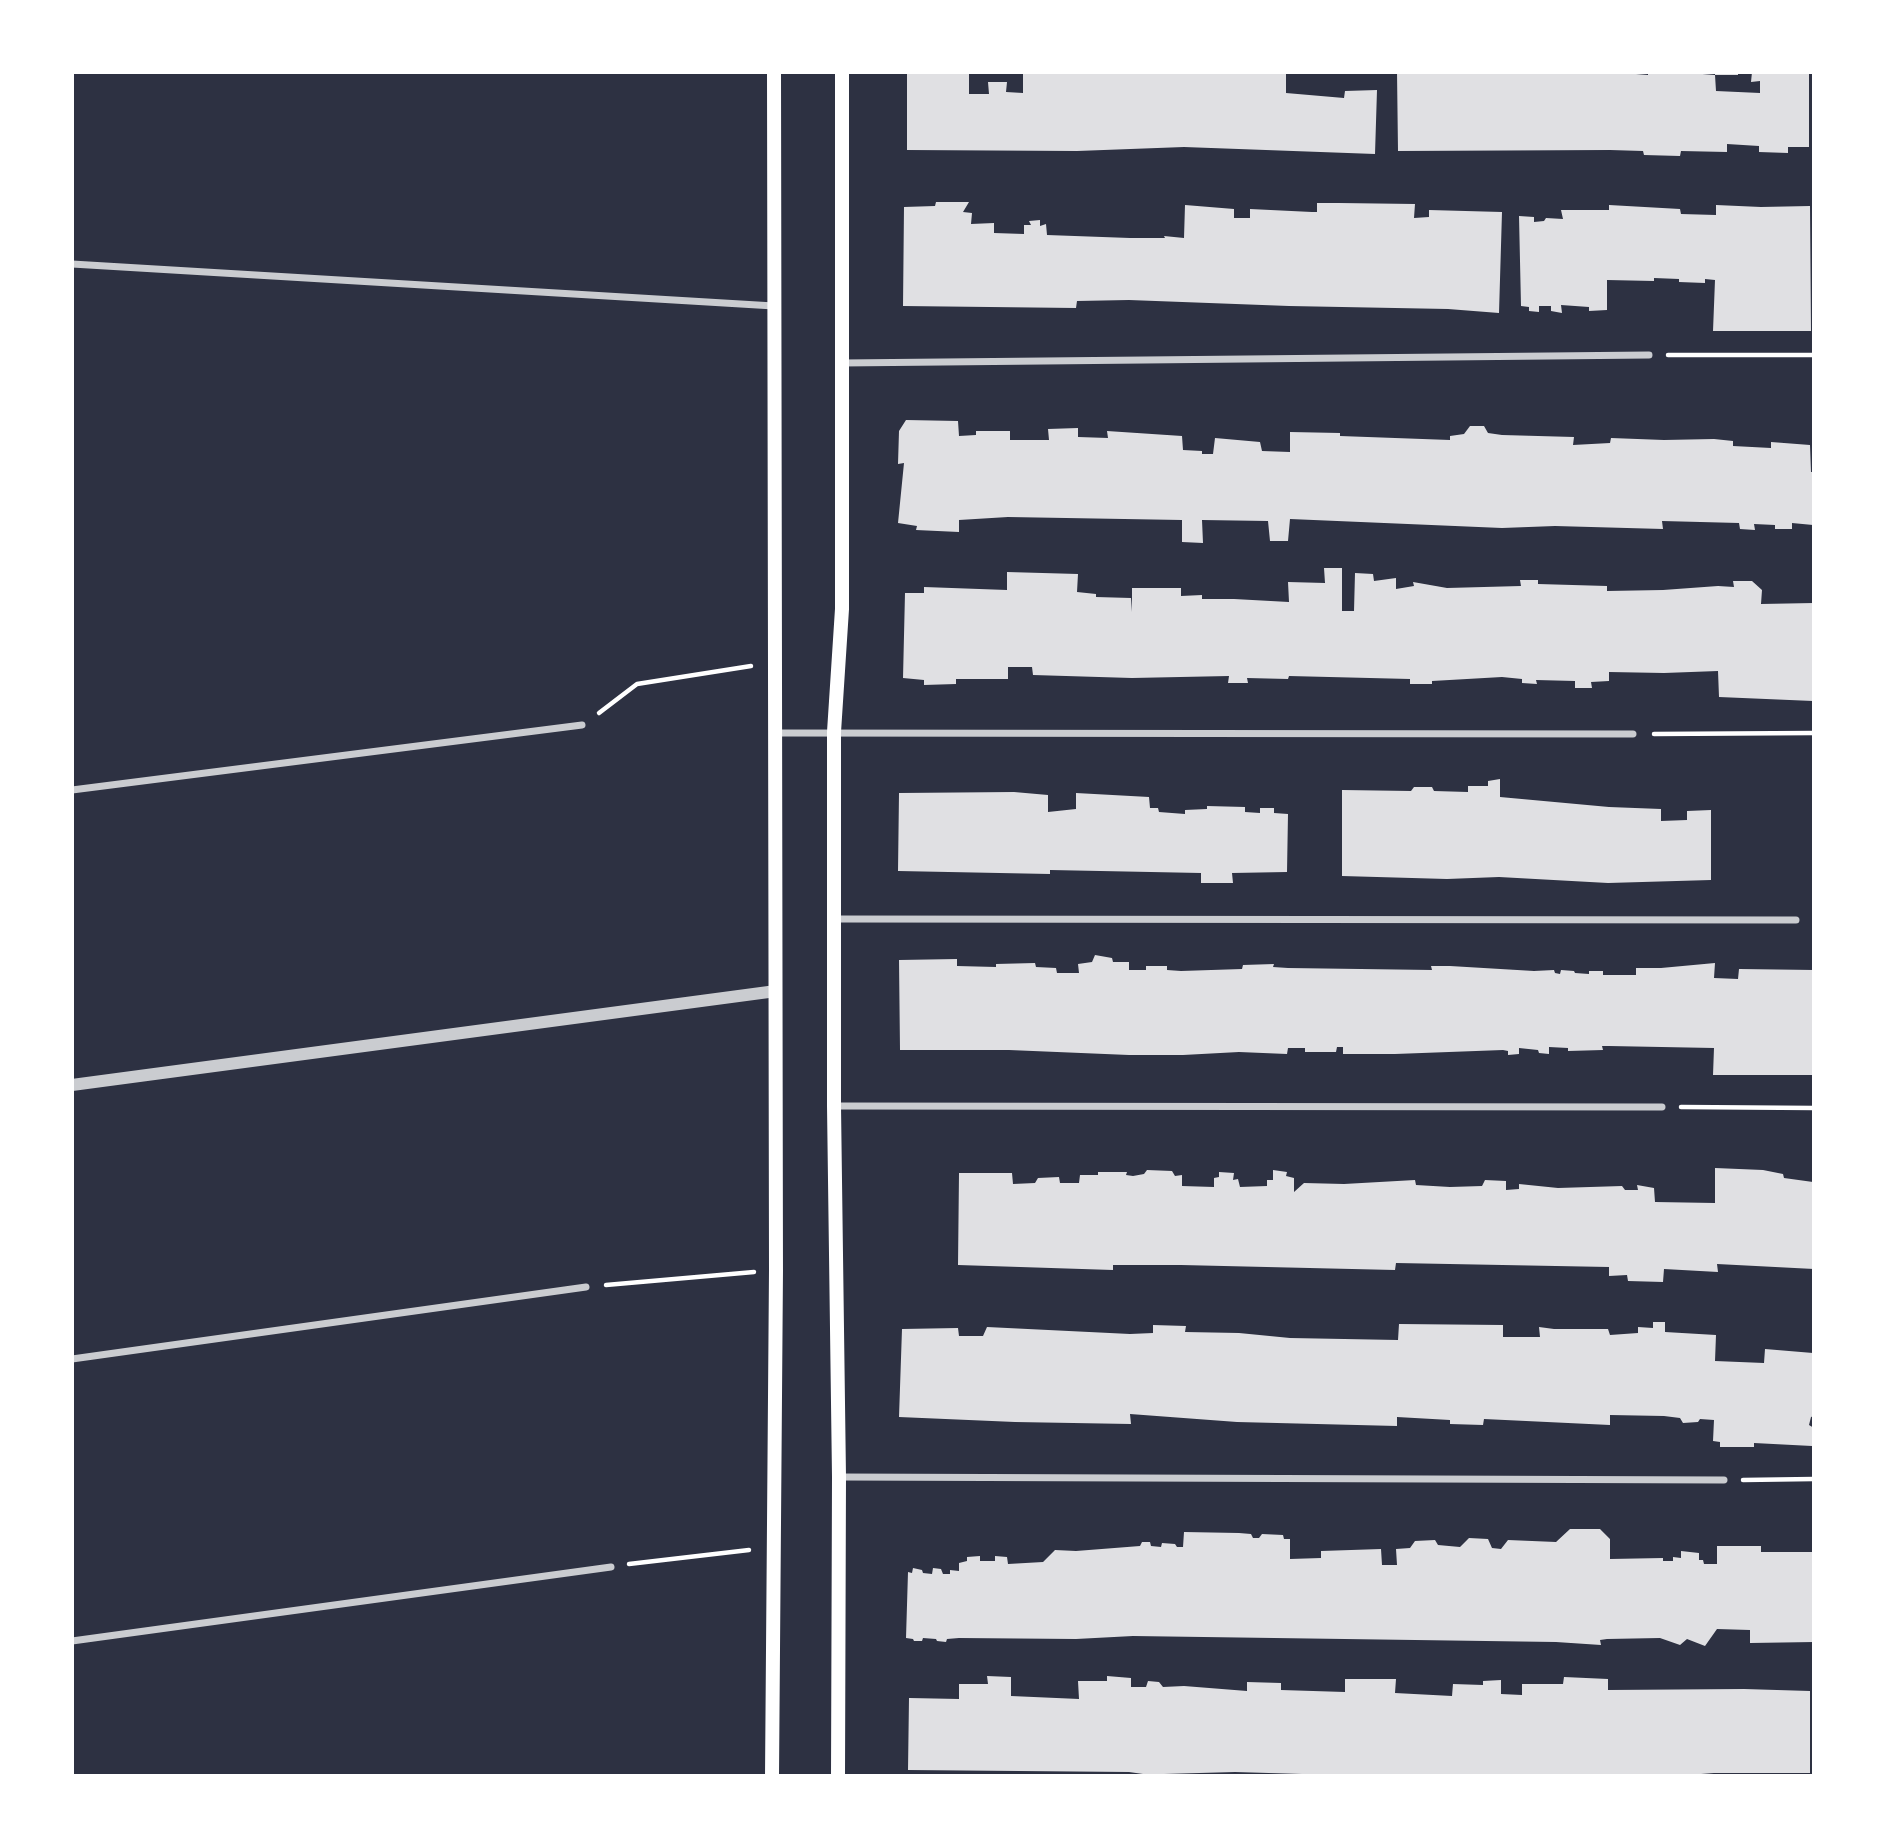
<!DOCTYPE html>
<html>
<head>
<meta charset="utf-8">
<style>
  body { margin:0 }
  #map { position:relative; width:1886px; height:1848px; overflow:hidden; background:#2d3142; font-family:"PT Sans",sans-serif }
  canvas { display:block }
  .frame { position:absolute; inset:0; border:74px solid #fff; pointer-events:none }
</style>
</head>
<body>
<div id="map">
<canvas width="1886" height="1848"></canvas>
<div class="frame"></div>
</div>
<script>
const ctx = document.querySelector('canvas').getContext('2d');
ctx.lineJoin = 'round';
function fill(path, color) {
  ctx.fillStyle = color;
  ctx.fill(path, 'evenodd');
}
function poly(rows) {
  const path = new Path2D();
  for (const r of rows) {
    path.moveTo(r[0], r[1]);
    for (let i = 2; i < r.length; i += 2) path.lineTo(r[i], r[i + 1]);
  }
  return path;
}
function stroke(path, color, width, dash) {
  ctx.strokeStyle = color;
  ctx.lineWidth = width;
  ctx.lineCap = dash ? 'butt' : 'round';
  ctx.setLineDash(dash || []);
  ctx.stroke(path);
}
const building = poly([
  [907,72,969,72,969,94,989,94,988,82,1007,82,1006,92,1023,93,1023,72,1160,72,1160,73,1185,74,1185,72,1286,72,1286,93,1344,98,1345,91,1377,90,1375,154,1184,147,1077,151,907,150],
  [1397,72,1612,72,1648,75,1648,72,1677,72,1715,75,1716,91,1760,93,1760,81,1751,82,1752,72,1809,72,1809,147,1788,147,1788,153,1759,152,1759,146,1727,144,1727,152,1681,151,1680,156,1644,155,1643,151,1610,150,1398,151],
  [1715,72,1738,72,1738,75,1715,75],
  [936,202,969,202,963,212,972,213,971,224,994,223,994,233,1024,234,1024,225,1031,225,1029,221,1040,220,1040,226,1046,224,1047,235,1130,238,1165,238,1164,236,1184,238,1185,205,1234,209,1234,218,1250,218,1250,209,1312,212,1317,212,1317,203,1339,203,1415,204,1414,218,1429,217,1429,210,1502,212,1499,313,1448,309,1289,306,1129,300,1077,301,1076,308,903,306,904,207,935,206],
  [1609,205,1680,209,1681,214,1716,215,1716,205,1761,207,1810,206,1811,331,1713,331,1715,280,1705,279,1705,283,1679,282,1679,279,1654,278,1654,281,1607,280,1607,310,1589,311,1589,307,1561,305,1562,313,1551,311,1551,306,1539,306,1539,312,1529,311,1529,307,1521,306,1519,216,1534,217,1534,222,1544,221,1546,218,1563,219,1561,210,1609,210],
  [906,420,958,421,959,436,976,435,976,431,1010,431,1010,440,1049,440,1048,429,1078,428,1078,437,1108,438,1107,431,1182,436,1183,450,1202,451,1202,454,1213,454,1215,438,1260,442,1262,451,1290,452,1290,432,1340,433,1340,436,1450,440,1450,436,1464,434,1470,426,1484,426,1488,433,1502,435,1574,437,1573,445,1610,443,1611,438,1664,440,1714,439,1733,441,1733,446,1771,448,1771,442,1810,445,1811,472,1814,472,1813,525,1792,523,1792,529,1775,529,1775,525,1754,524,1755,530,1740,529,1739,523,1662,521,1663,529,1555,526,1502,528,1290,519,1288,541,1270,541,1268,521,1202,520,1203,543,1182,542,1182,520,1008,517,959,520,959,532,916,530,917,526,898,523,904,463,898,464,899,431],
  [1324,568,1342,568,1342,611,1354,611,1355,573,1373,574,1374,581,1396,578,1396,589,1414,586,1413,582,1447,588,1521,586,1520,580,1538,580,1538,584,1607,586,1607,591,1663,590,1718,586,1734,587,1733,581,1752,581,1762,590,1761,604,1814,603,1813,701,1719,697,1718,671,1664,673,1609,672,1609,681,1591,682,1592,688,1575,688,1575,681,1536,680,1537,684,1522,683,1522,679,1502,677,1432,681,1432,684,1410,684,1410,679,1289,676,1288,679,1247,678,1248,683,1228,683,1229,676,1132,678,1033,675,1032,667,1008,667,1008,679,956,679,956,684,924,685,924,680,903,678,905,593,924,593,924,587,1007,590,1007,572,1078,574,1077,592,1096,594,1096,597,1131,598,1132,612,1132,588,1181,588,1181,596,1202,595,1202,599,1234,599,1289,602,1288,582,1325,583],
  [1500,779,1500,797,1609,807,1661,809,1661,821,1687,820,1687,811,1711,810,1711,880,1608,883,1499,877,1447,879,1342,876,1342,790,1411,791,1414,787,1432,787,1434,791,1468,792,1468,786,1488,786,1488,781],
  [1014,792,1048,795,1048,812,1076,809,1076,793,1149,797,1150,808,1158,808,1159,812,1185,814,1185,810,1207,809,1207,806,1245,807,1245,812,1260,813,1260,808,1274,808,1274,813,1288,814,1287,872,1232,873,1233,883,1201,883,1201,873,1050,870,1050,874,898,871,899,793],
  [1095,955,1112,958,1113,962,1129,962,1129,970,1146,970,1146,966,1167,966,1167,970,1181,971,1242,969,1243,965,1274,964,1273,967,1288,968,1432,970,1431,966,1450,966,1534,971,1554,970,1555,973,1560,974,1561,970,1574,971,1575,973,1589,974,1589,971,1603,971,1603,975,1636,975,1636,968,1661,968,1715,963,1714,978,1738,979,1739,969,1814,970,1814,1075,1713,1075,1714,1048,1609,1046,1602,1046,1603,1050,1568,1051,1568,1048,1549,1047,1549,1054,1539,1053,1538,1050,1519,1048,1519,1054,1508,1055,1508,1051,1503,1050,1395,1054,1343,1054,1343,1047,1337,1047,1336,1052,1305,1052,1305,1048,1288,1048,1287,1054,1239,1052,1183,1055,1129,1055,1009,1050,900,1050,899,960,957,959,957,966,996,967,996,964,1035,963,1036,967,1056,968,1057,973,1079,973,1078,964,1092,962],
  [1715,1168,1763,1170,1783,1174,1784,1178,1813,1182,1814,1269,1717,1264,1718,1272,1664,1269,1663,1282,1628,1281,1627,1275,1609,1276,1609,1267,1396,1263,1395,1270,1181,1265,1113,1265,1113,1270,958,1265,959,1173,1012,1173,1013,1184,1035,1183,1038,1178,1059,1177,1060,1183,1079,1183,1080,1175,1098,1175,1098,1172,1127,1172,1126,1175,1133,1176,1144,1174,1147,1170,1172,1171,1175,1176,1182,1175,1182,1186,1214,1187,1214,1178,1219,1177,1219,1172,1234,1173,1233,1180,1238,1179,1240,1187,1267,1186,1267,1180,1273,1180,1273,1170,1287,1172,1286,1176,1294,1178,1294,1192,1304,1183,1344,1184,1415,1180,1416,1185,1450,1187,1482,1186,1485,1180,1506,1181,1506,1190,1519,1189,1519,1184,1558,1188,1622,1186,1625,1190,1638,1190,1637,1185,1654,1188,1655,1202,1715,1203],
  [1653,1322,1665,1322,1665,1332,1716,1335,1715,1361,1764,1363,1765,1349,1813,1353,1812,1387,1814,1389,1814,1416,1811,1417,1809,1425,1814,1428,1812,1446,1754,1443,1754,1447,1720,1447,1720,1442,1713,1441,1714,1420,1700,1419,1698,1422,1683,1423,1680,1418,1664,1416,1610,1415,1610,1425,1484,1419,1483,1425,1450,1424,1450,1420,1397,1417,1397,1426,1237,1422,1130,1414,1131,1424,1015,1422,899,1417,902,1329,958,1328,959,1336,983,1336,987,1327,1130,1334,1153,1333,1153,1325,1186,1326,1185,1332,1239,1333,1290,1338,1398,1340,1399,1324,1503,1325,1503,1337,1540,1337,1539,1327,1554,1329,1608,1329,1610,1335,1638,1333,1638,1327,1653,1328],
  [1570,1529,1600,1529,1610,1539,1610,1559,1663,1558,1663,1561,1673,1561,1673,1557,1681,1558,1681,1551,1699,1553,1699,1560,1703,1560,1704,1564,1717,1564,1717,1546,1761,1546,1761,1552,1814,1552,1814,1642,1750,1643,1750,1630,1717,1629,1705,1646,1687,1639,1680,1645,1660,1638,1607,1639,1600,1640,1601,1645,1556,1642,1133,1636,1076,1639,959,1638,947,1639,946,1642,937,1641,936,1639,923,1638,922,1641,914,1641,913,1639,906,1638,908,1572,912,1573,913,1568,922,1570,923,1573,932,1574,933,1568,941,1569,943,1574,950,1574,950,1570,959,1571,959,1563,967,1561,967,1557,980,1556,980,1561,995,1561,995,1556,1007,1557,1008,1564,1043,1562,1055,1550,1076,1551,1140,1546,1142,1542,1150,1542,1151,1546,1161,1547,1162,1543,1175,1544,1177,1547,1183,1547,1184,1532,1239,1533,1251,1534,1253,1538,1259,1538,1262,1534,1283,1535,1284,1539,1290,1539,1290,1559,1321,1558,1321,1551,1381,1549,1382,1565,1397,1565,1396,1549,1410,1548,1415,1541,1435,1540,1438,1545,1460,1547,1469,1538,1488,1539,1492,1548,1501,1549,1508,1540,1556,1542],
  [987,1676,1011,1677,1011,1696,1079,1699,1078,1681,1107,1681,1107,1676,1131,1678,1131,1687,1146,1687,1148,1681,1159,1682,1163,1687,1184,1686,1247,1691,1247,1682,1281,1683,1281,1690,1345,1692,1345,1679,1396,1679,1395,1693,1452,1696,1453,1684,1483,1685,1483,1681,1501,1680,1501,1694,1522,1695,1522,1684,1563,1684,1564,1677,1608,1679,1608,1690,1744,1689,1810,1691,1810,1773,1714,1773,1675,1776,1432,1774,1432,1776,1369,1776,1235,1772,1164,1774,1163,1776,1145,1776,1143,1774,1129,1772,908,1770,909,1698,959,1699,959,1684,988,1684]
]);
const path = poly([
  [1668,355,1814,355],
  [599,713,637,684,751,666],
  [1654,734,1814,733],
  [1681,1107,1814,1108],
  [606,1285,754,1272],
  [1743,1480,1814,1479],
  [629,1564,749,1550]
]);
const minor = poly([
  [72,264,774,306],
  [842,363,1649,355],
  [776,733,1633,734],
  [72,790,582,725],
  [834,919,1796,920],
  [834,1106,1662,1107],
  [72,1359,586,1287],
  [839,1477,1724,1480],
  [72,1641,611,1567]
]);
const tertiary = poly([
  [72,1085,776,991]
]);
const secondary = poly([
  [772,1776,776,1270,774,72],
  [838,1776,839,1477,834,1106,834,732,842,609,842,72]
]);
fill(building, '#e0e0e3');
stroke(path, '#fff', 4.5);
stroke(minor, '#caccd0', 7);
stroke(tertiary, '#caccd0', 12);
stroke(secondary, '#fff', 14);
</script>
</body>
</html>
